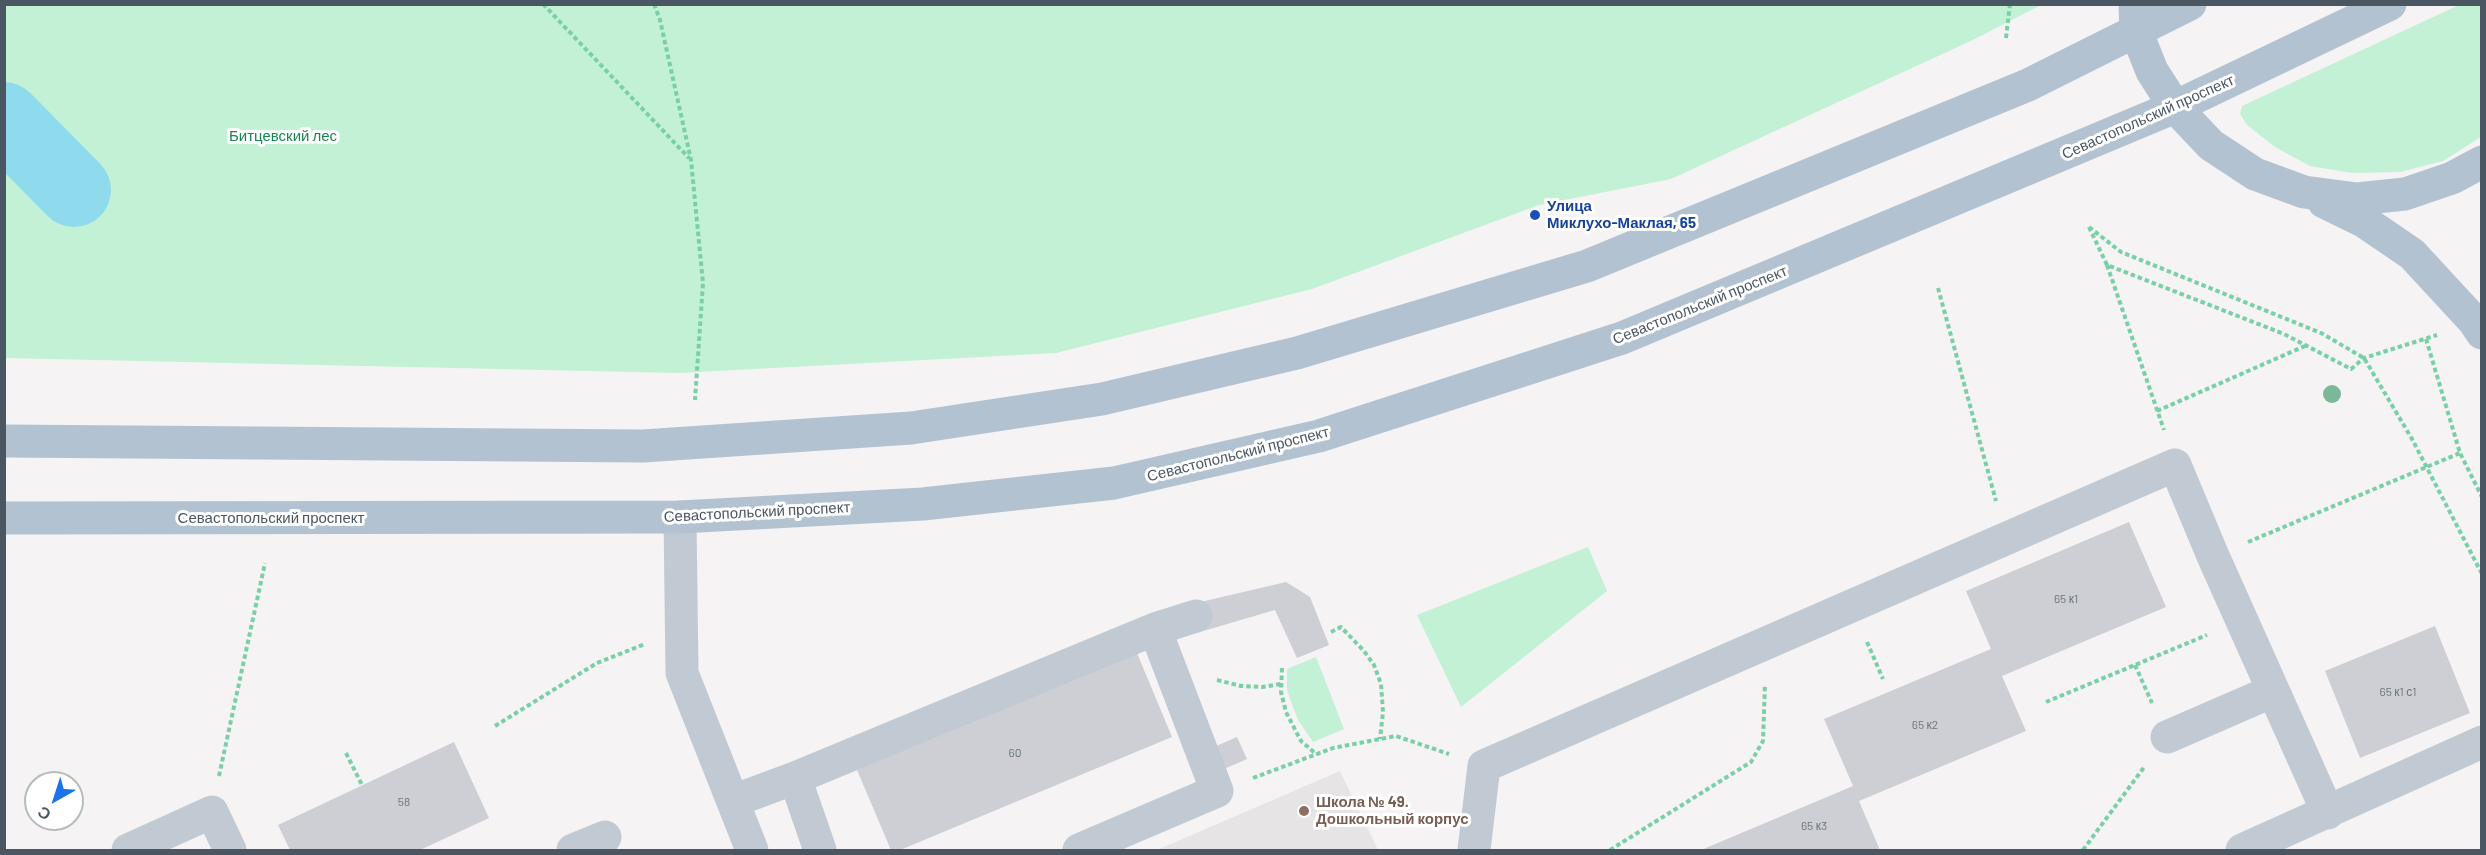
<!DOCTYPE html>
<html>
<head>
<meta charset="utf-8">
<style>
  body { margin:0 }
  #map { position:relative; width:2486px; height:855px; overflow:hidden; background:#f5f3f3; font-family:Barlow,sans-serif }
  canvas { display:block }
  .frame { position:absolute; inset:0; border:6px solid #4a5661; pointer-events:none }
  .north { position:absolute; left:24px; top:771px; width:60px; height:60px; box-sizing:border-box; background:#fff; border:2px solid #b7bbc0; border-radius:50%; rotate:219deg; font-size:16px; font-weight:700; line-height:24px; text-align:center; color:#4a5661 }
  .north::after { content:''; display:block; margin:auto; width:21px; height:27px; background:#1a73e8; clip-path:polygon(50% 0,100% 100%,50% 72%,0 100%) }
</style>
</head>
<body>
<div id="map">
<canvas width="2486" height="855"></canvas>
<div class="frame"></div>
<div class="north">С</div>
</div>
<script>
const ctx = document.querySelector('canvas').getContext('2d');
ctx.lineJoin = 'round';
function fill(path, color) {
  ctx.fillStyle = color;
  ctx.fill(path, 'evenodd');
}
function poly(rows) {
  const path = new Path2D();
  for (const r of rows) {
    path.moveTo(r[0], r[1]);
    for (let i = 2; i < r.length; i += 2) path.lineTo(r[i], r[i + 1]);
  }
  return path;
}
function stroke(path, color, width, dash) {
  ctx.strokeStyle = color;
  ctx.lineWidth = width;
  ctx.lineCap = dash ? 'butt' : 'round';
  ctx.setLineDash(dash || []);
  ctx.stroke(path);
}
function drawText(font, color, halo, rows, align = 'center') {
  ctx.font = font + ' Barlow,sans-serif';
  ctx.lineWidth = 6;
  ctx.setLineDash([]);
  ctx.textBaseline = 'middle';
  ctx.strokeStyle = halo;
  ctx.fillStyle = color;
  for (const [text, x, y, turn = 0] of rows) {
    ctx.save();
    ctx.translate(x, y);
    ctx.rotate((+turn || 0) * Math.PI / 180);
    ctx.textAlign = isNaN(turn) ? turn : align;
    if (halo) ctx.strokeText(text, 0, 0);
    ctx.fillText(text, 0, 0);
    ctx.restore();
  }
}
const education = poly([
  [1340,771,1378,850,1157,850]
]);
const green = poly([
  [5,4,2041,4,2041,5,1975,39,1671,179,1539,205,1312,289,1056,353,679,373,5,358],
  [2461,4,2481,5,2481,137,2443,161,2400,172,2352,173,2310,166,2275,147,2247,125,2240,114,2242,106],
  [1588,547,1607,591,1461,707,1417,615],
  [1316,657,1344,729,1313,742,1298,720,1293,707,1287,690,1287,669]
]);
const river = poly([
  [4,119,74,190]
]);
const building = poly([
  [2129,522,2166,607,2002,676,2026,731,1859,801,1880,850,1701,850,1853,786,1824,719,1991,649,1966,591],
  [1286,582,1310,597,1329,645,1297,658,1275,610,1200,632,1192,604],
  [2435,626,2470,713,2360,758,2325,671],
  [1137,653,1172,737,900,850,891,850,857,770],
  [1237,737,1247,759,1224,769,1214,747],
  [454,742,489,818,420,850,290,850,278,825]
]);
const path = poly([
  [543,4,689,158],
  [654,4,660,20,691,160,703,283,695,400],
  [2006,38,2010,4],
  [2089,227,2121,252,2321,333,2364,358,2412,439,2482,574],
  [2089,227,2107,265,2284,334,2351,369,2364,358,2437,335],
  [2107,265,2164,430],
  [1938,288,1996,501],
  [2426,339,2460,453,2482,497],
  [2157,411,2305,346],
  [2248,542,2460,453],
  [1331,632,1341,627,1364,651,1374,665,1381,684,1383,712,1380,739],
  [1867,642,1883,679],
  [2135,665,2152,703],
  [1282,668,1281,692,1286,712,1301,741,1316,754],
  [1217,680,1241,686,1262,687,1281,684],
  [2046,702,2207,635],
  [495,726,597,663,645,644],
  [346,753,362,785],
  [219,776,265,563],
  [1253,778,1333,748,1396,736,1449,754],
  [1610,850,1751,762,1763,741,1765,684],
  [2083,850,2145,766]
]);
const minor = poly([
  [680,517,682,673,752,850],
  [1155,629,1196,616],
  [2167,737,2273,691],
  [795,778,1155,629,1217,791,1079,850],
  [733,801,795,778,820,850],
  [128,850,212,812,230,850],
  [573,850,605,837],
  [1474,850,1484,766,2175,465,2213,556,2328,813],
  [2242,850,2482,742]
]);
const major = poly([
  [2135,4,2136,31,2152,71,2175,107,2211,145,2255,174,2304,192,2357,199,2405,194,2452,178,2482,162],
  [2324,202,2365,222,2412,254,2474,321,2482,333],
  [4,441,643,446,911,428,1102,399,1297,353,1587,266,2028,85,2190,4],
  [4,518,680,517,923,504,1114,483,1319,436,1622,338,2175,107,2390,4]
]);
const trees = [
  [2332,394]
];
const markers = [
  [1535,215,6,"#1a4fb4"],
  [1304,811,6,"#8d6e63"]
];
const numberNames = [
  ["65 к1",2066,599],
  ["65 к1 с1",2398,692],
  ["65 к2",1925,725],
  ["60",1015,753],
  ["58",404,802],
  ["65 к3",1814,826]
];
const streetNames = [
  ["Севастопольский проспект",2148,117,-24],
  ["Севастопольский проспект",1700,305,-22],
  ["Севастопольский проспект",1238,454,-14],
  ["Севастопольский проспект",757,512,-3],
  ["Севастопольский проспект",271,518]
];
const parkNames = [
  ["Битцевский лес",283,136]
];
const transitNames = [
  ["Улица",1547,206],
  ["Миклухо-Маклая, 65",1547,223]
];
const educationNames = [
  ["Школа № 49.",1316,802],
  ["Дошкольный корпус",1316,819]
];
fill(education, '#e6e4e5');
fill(green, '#c3f1d5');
stroke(river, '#90daee', 74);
fill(building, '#cdcfd5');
stroke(path, '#7ad0a6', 4, [4.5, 3]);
stroke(minor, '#c1cad2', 33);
stroke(major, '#b3c2d1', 33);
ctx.fillStyle = '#7bb799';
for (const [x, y] of trees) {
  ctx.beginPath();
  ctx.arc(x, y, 9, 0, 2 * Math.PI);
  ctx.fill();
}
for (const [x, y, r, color] of markers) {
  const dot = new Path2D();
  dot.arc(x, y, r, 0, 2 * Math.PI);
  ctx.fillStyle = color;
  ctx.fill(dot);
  stroke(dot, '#fff', 2);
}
drawText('12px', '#6b747e', null, numberNames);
drawText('15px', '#4a5661', '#fff', streetNames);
drawText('15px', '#17864f', '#fff', parkNames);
drawText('bold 15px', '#164399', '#fff', transitNames, 'left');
drawText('bold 15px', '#785e54', '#fff', educationNames, 'left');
</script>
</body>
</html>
